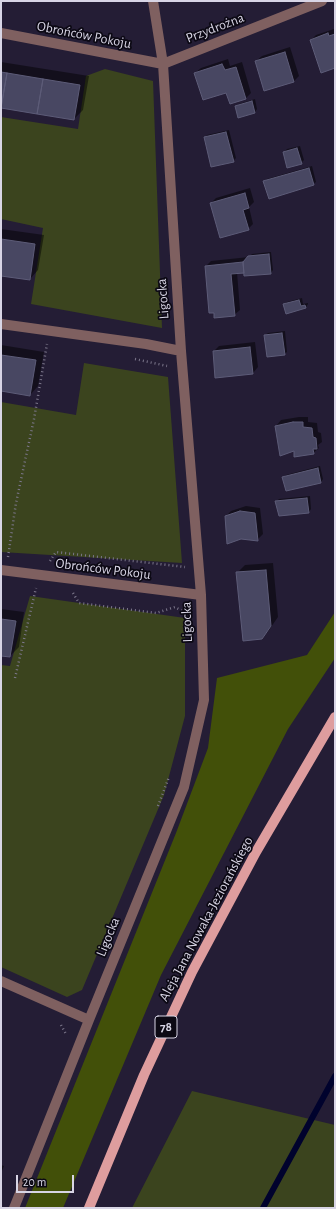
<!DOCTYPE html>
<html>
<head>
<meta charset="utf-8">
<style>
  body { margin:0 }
  #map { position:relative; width:336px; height:1209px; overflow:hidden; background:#241d35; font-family:"Alegreya Sans",sans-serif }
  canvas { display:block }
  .frame { position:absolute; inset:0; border:2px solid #d8d5e5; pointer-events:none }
  .scale { position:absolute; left:16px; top:1175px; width:58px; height:18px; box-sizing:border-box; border:2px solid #d8d5e5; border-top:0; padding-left:5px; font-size:12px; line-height:14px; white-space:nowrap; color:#d8d5e5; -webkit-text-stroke:3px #0c0914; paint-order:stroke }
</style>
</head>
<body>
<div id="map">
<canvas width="336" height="1209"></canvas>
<div class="frame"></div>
<div class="scale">20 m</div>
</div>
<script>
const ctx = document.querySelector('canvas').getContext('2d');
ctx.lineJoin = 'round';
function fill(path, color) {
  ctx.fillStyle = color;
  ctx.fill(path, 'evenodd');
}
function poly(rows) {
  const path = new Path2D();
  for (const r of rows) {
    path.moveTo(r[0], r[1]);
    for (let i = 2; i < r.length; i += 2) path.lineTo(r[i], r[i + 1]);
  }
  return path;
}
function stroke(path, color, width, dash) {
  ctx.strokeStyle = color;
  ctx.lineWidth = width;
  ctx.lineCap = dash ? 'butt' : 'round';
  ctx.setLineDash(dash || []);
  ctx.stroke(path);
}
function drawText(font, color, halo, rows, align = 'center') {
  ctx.font = font + ' "Alegreya Sans",sans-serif';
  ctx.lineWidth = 3.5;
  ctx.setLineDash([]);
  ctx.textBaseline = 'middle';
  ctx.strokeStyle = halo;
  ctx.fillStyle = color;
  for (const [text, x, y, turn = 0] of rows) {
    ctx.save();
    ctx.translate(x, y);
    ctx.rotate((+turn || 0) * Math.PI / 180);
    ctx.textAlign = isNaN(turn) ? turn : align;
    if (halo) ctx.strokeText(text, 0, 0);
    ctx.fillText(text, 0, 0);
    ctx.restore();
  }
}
const green = poly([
  [105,69,153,81,162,328,31,304,43,228,1,219,1,117,78,129,86,76],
  [84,363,168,377,182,563,1,552,1,402,76,415],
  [30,596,185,618,185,716,164,795,82,990,67,997,1,967,1,665,10,666],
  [192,1091,335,1125,335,1208,132,1208]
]);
const forest = poly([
  [335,612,335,658,288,729,161,975,63,1208,25,1208,176,833,208,748,217,678,307,655]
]);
const shadow = poly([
  [334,29,335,31,335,67,311,40,316,35],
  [290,47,299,76,294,81,265,90,256,61,262,56],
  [228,59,230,66,242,62,251,93,246,98,230,103,226,92,195,73,201,68],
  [1,62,89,76,83,110,74,119,1,107],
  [255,99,257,109,255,112,236,107,239,104],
  [229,130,236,158,233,161,205,138,207,135],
  [300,146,304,160,301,163,284,152,287,149],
  [312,166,316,182,313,184,264,182,267,179],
  [250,188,254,202,249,207,253,224,248,229,211,203,216,198],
  [1,229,44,235,38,270,30,279,1,275],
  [271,252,273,270,271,273,237,272,240,310,234,315,206,266,211,261,249,257,252,254],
  [302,298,303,304,308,303,308,304,306,307,287,312,284,304,287,302],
  [285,331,287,352,284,354,265,335,268,333],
  [255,342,258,367,253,373,214,351,219,346],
  [1,345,44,352,38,386,30,395,1,390],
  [299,417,308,417,308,422,317,423,318,432,321,433,322,442,318,445,319,448,313,453,295,450,276,426,281,420],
  [320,466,323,479,321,482,284,477,286,475],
  [310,496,311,509,309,512,276,502,279,499],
  [246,506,260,508,263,534,257,540,226,516,231,511],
  [273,563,278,617,269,630,262,638,237,573,245,565],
  [1,609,24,612,19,647,10,656,1,655],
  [1,1165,4,1166,1,1173]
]);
const stream = poly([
  [263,1208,335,1076]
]);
const building = poly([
  [328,33,329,36,335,34,335,68,321,73,310,40,328,33],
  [285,52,294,82,264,91,255,61,285,52],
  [222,64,225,70,236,67,246,99,230,104,226,93,203,100,194,73,222,64],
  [1,72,7,73,1,108,1,72],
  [7,73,43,79,37,114,1,108,7,73],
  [43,79,80,85,74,120,37,114,43,79],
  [252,101,255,113,238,118,235,106,252,101],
  [226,132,234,162,211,167,204,137,226,132],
  [297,148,302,164,287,168,283,152,297,148],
  [309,168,314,185,269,199,263,181,309,168],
  [245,193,249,208,243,210,249,230,220,238,210,203,245,193],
  [1,239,35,244,30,280,1,276,1,239],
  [269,254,271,274,244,276,243,262,248,256,269,254],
  [243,262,244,273,231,274,235,316,214,318,214,313,209,313,205,266,243,262],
  [299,300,301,306,305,305,306,308,286,314,283,304,299,300],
  [282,333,285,355,267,357,264,335,282,333],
  [250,347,253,374,215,378,213,351,250,347],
  [1,355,36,360,30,396,1,391,1,355],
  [293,422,303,422,303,427,312,428,313,437,316,438,317,449,313,449,314,454,294,457,294,451,280,456,275,426,293,422],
  [318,468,321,483,286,491,282,477,318,468],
  [307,498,309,513,279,516,275,501,307,498],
  [240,511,255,513,258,541,241,539,227,544,225,516,240,511],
  [266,570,271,626,262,639,243,641,236,572,266,570],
  [1,619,16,621,10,657,1,656,1,619]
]);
const path = poly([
  [135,359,167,366],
  [8,557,16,503,34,419,47,344],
  [50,561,56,552,185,567],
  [73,593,79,603,156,613,175,607,187,614],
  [15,678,36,588],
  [158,806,169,777],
  [61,1025,66,1034]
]);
const minor = poly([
  [1,33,163,64,322,1],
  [1,324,146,344,181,351],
  [1,570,201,595],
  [1,981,89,1020],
  [14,1208,89,1020,184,787,204,700,201,595,181,351,163,64,153,1]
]);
const major = poly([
  [89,1208,144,1075,192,972,256,852,335,717]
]);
const shields = [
  [166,1027,22]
];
const shieldNames = [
  ["78",166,1027]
];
const streetNames = [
  ["Przydrożna",215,28,-21],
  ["Obrońców Pokoju",84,35,11],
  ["Ligocka",163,299,-94],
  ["Obrońców Pokoju",103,569,7],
  ["Ligocka",187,622,-92],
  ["Aleja Jana Nowaka-Jeziorańskiego",206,919,-62],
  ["Ligocka",108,937,-68]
];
fill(green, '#3b441e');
fill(forest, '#425009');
fill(shadow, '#0007');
stroke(stream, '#00022d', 6);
fill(building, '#484762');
stroke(building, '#5d5c78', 1);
stroke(path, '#7c778b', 2.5, [1, 3]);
stroke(minor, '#7f6060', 10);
stroke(major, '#de9d9e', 10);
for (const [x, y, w] of shields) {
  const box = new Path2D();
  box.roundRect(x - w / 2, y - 11, w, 22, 3);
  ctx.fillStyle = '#0c0914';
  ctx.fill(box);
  stroke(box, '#d8d5e5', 1);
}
drawText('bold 13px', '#d8d5e5', null, shieldNames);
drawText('14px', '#d8d5e5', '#0c0914', streetNames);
</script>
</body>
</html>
